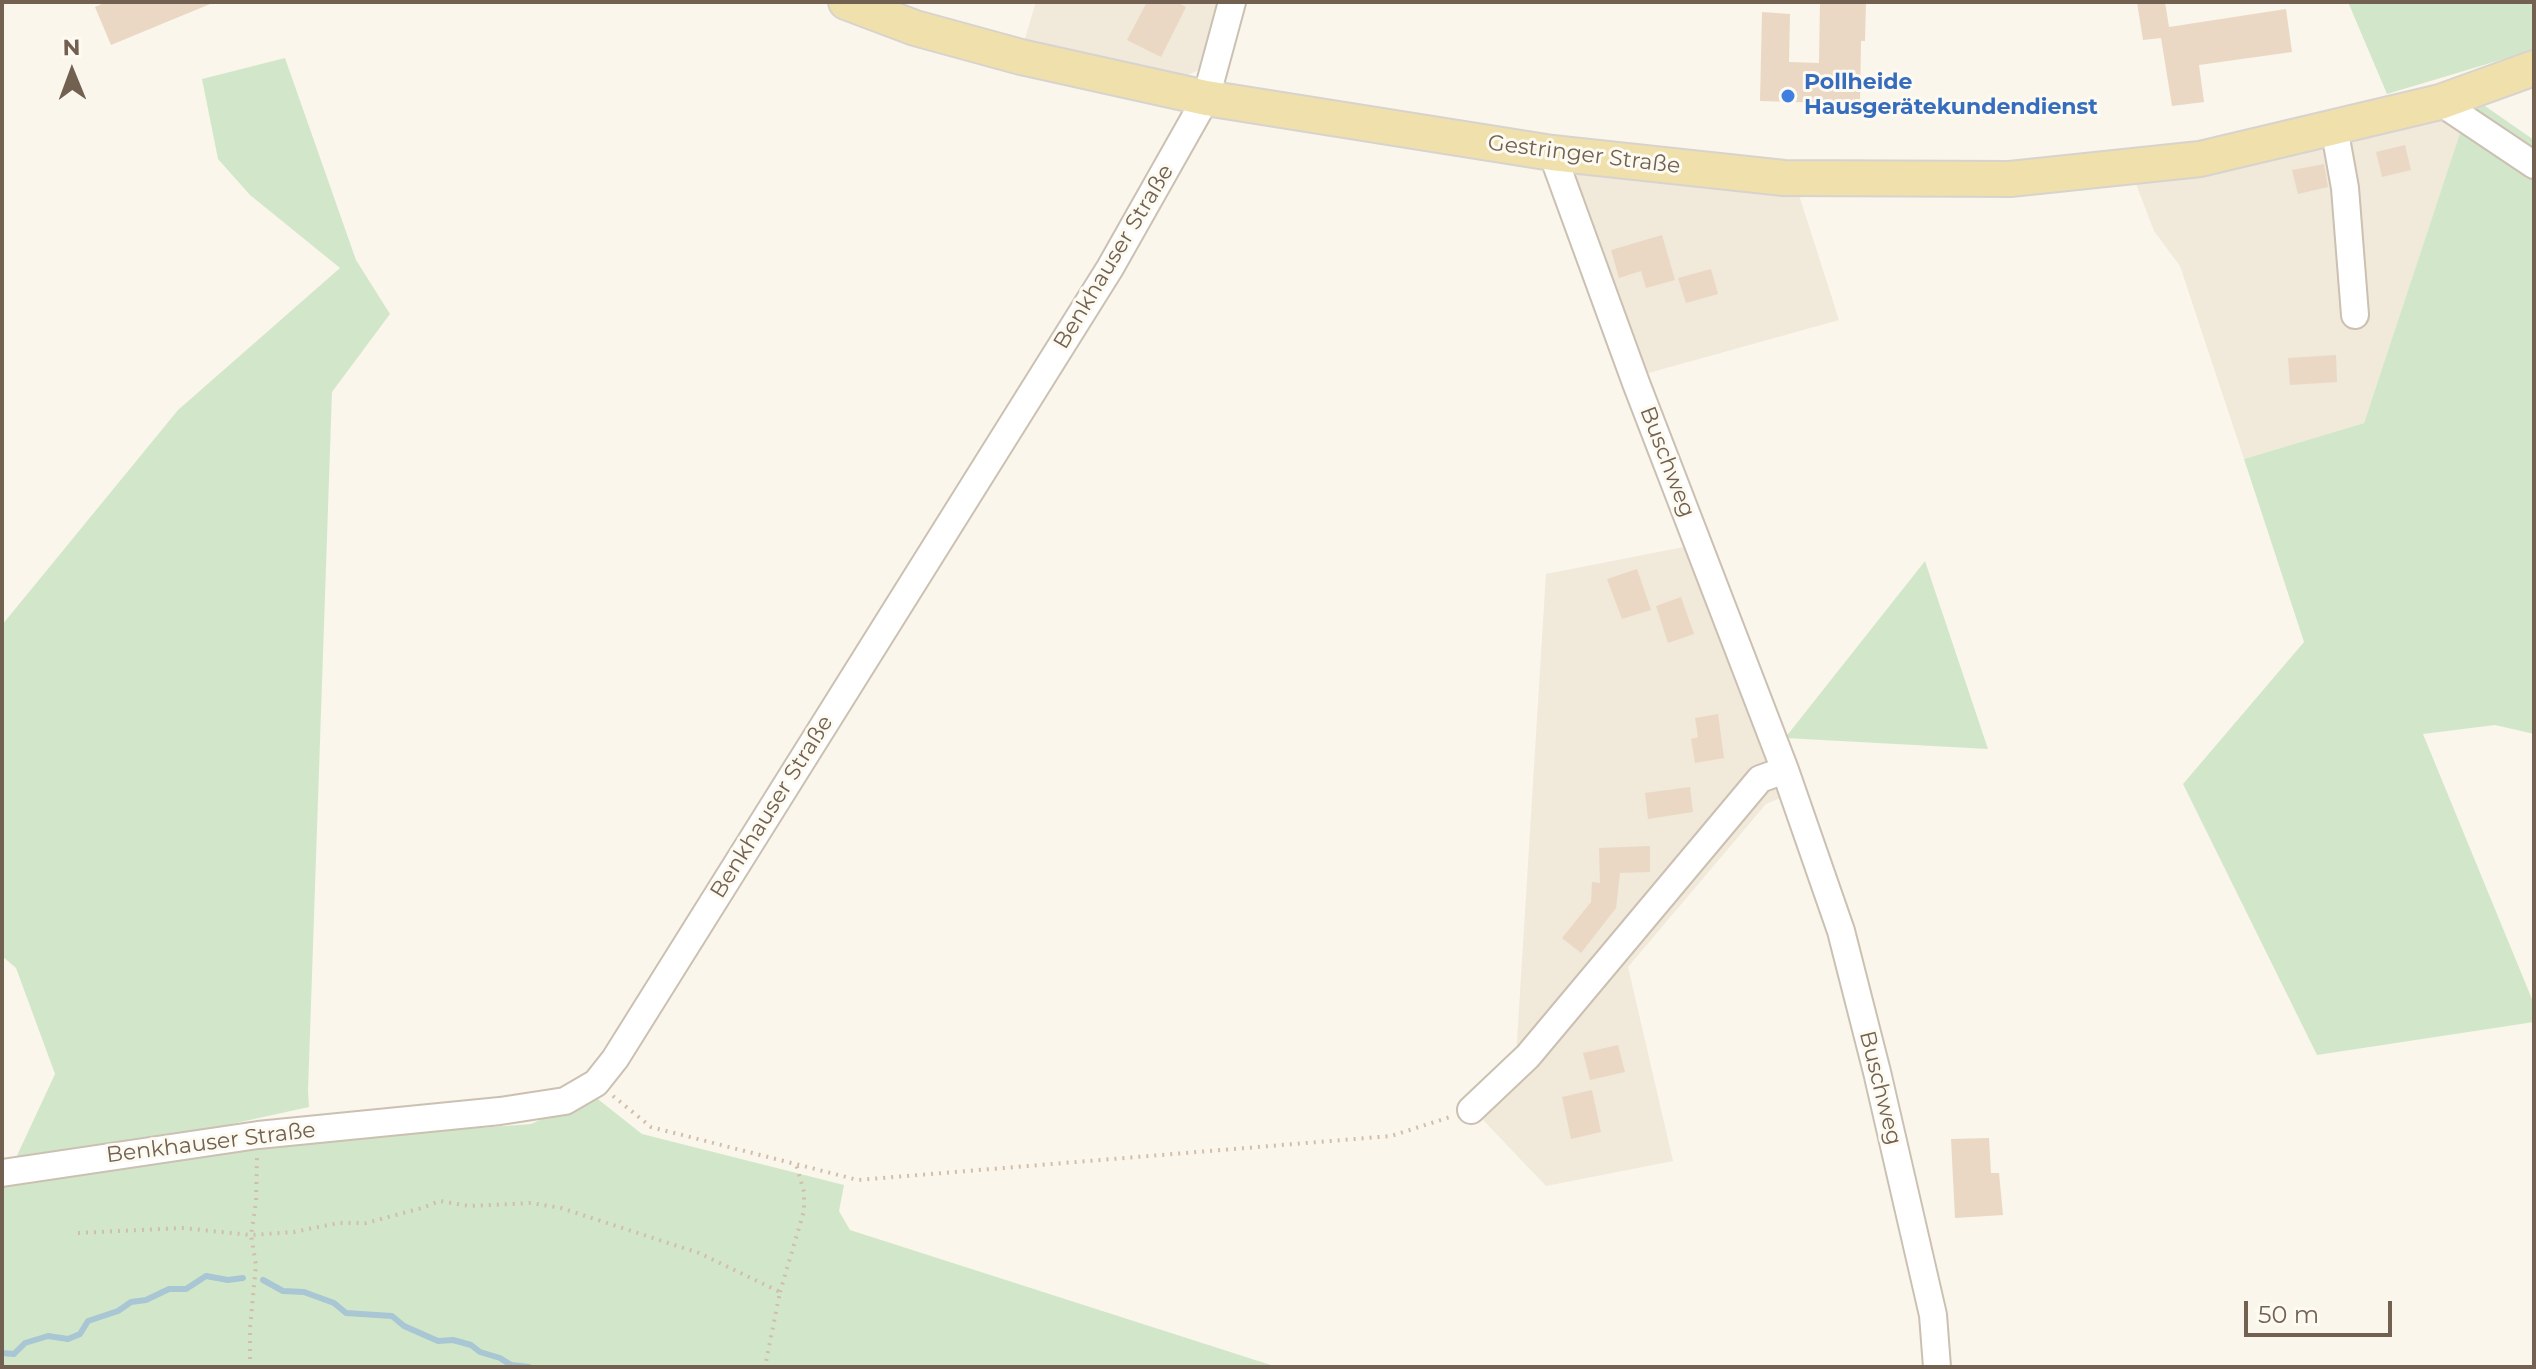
<!DOCTYPE html>
<html>
<head>
<meta charset="utf-8">
<style>
  body { margin:0 }
  #map { position:relative; width:2536px; height:1369px; overflow:hidden; background:#faf6eb; font-family:Montserrat,sans-serif }
  canvas { display:block }
  .frame { position:absolute; inset:0; border:4px solid #726151; pointer-events:none }
  .north { position:absolute; left:32px; top:32px; width:80px; height:80px; -webkit-text-stroke:6px #fdfaf1; paint-order:stroke; rotate:359deg; font-size:22px; font-weight:700; line-height:32px; text-align:center; color:#726151 }
  .north::after { content:''; display:block; margin:auto; width:28px; height:36px; background:#726151; clip-path:polygon(50% 0,100% 100%,50% 72%,0 100%) }
  .scale { position:absolute; left:2244px; top:1301px; width:148px; height:36px; box-sizing:border-box; border:4px solid #726151; border-top:0; padding-left:10px; font-size:24px; line-height:28px; white-space:nowrap; color:#726151; -webkit-text-stroke:6px #fdfaf1; paint-order:stroke }
</style>
</head>
<body>
<div id="map">
<canvas width="2536" height="1369"></canvas>
<div class="frame"></div>
<div class="north">N</div>
<div class="scale">50 m</div>
</div>
<script>
const ctx = document.querySelector('canvas').getContext('2d');
ctx.lineJoin = 'round';
function fill(path, color) {
  ctx.fillStyle = color;
  ctx.fill(path, 'evenodd');
}
function poly(rows) {
  const path = new Path2D();
  for (const r of rows) {
    path.moveTo(r[0], r[1]);
    for (let i = 2; i < r.length; i += 2) path.lineTo(r[i], r[i + 1]);
  }
  return path;
}
function stroke(path, color, width, dash) {
  ctx.strokeStyle = color;
  ctx.lineWidth = width;
  ctx.lineCap = dash ? 'butt' : 'round';
  ctx.setLineDash(dash || []);
  ctx.stroke(path);
}
function drawText(font, color, halo, rows, align = 'center') {
  ctx.font = font + ' Montserrat,sans-serif';
  ctx.lineWidth = 6;
  ctx.setLineDash([]);
  ctx.textBaseline = 'middle';
  ctx.strokeStyle = halo;
  ctx.fillStyle = color;
  for (const [text, x, y, turn = 0] of rows) {
    ctx.save();
    ctx.translate(x, y);
    ctx.rotate((+turn || 0) * Math.PI / 180);
    ctx.textAlign = isNaN(turn) ? turn : align;
    if (halo) ctx.strokeText(text, 0, 0);
    ctx.fillText(text, 0, 0);
    ctx.restore();
  }
}
const residential = poly([
  [1036,2,1224,2,1212,54,1197,71,1176,80,1023,45],
  [2472,97,2364,423,2244,459,2180,266,2154,231,2133,176],
  [1569,171,1799,195,1839,320,1645,374],
  [1694,545,1785,796,1766,804,1628,967,1673,1161,1546,1186,1464,1100,1516,1057,1546,574]
]);
const green = poly([
  [2348,2,2534,2,2534,50,2387,94],
  [285,58,356,260,390,314,332,392,308,1091,309,1107,145,1143,14,1162,55,1074,16,968,2,956,2,625,178,410,340,268,250,195,218,159,202,79],
  [2472,97,2534,140,2534,734,2495,725,2423,734,2534,1004,2534,1022,2317,1055,2183,784,2304,642,2244,459,2364,423],
  [1925,561,1988,749,1785,738],
  [594,1096,642,1134,844,1185,839,1211,850,1230,1277,1367,2,1367,2,1186,164,1161,333,1139,531,1124]
]);
const stream = poly([
  [263,1280,283,1291,304,1292,334,1303,346,1313,392,1316,404,1326,438,1341,453,1340,471,1345,480,1352,500,1358,511,1365,529,1367],
  [2,1353,14,1354,25,1343,48,1336,68,1339,80,1334,88,1321,118,1311,131,1302,146,1300,169,1289,186,1289,206,1276,228,1280,243,1278]
]);
const building = poly([
  [106,2,215,2,111,45,95,7],
  [1147,2,1177,2,1186,7,1161,57,1127,40],
  [1820,2,1866,2,1865,41,1861,41,1860,104,1760,101,1762,12,1790,14,1789,62,1819,63],
  [2137,2,2165,2,2169,27,2286,9,2292,52,2199,65,2204,102,2172,106,2161,38,2143,40],
  [2405,145,2411,170,2382,177,2376,152],
  [2324,164,2328,187,2298,194,2292,170],
  [1662,235,1675,280,1646,288,1641,271,1619,278,1611,250],
  [1711,269,1718,294,1686,303,1678,278],
  [2336,355,2337,382,2290,385,2288,358],
  [1637,569,1651,610,1622,619,1607,579],
  [1681,597,1694,634,1668,643,1656,606],
  [1718,714,1724,758,1695,763,1691,739,1698,737,1695,718],
  [1690,787,1693,812,1648,819,1645,793],
  [1650,846,1650,872,1620,873,1616,908,1581,953,1562,938,1591,902,1592,882,1600,883,1599,848],
  [1618,1045,1625,1072,1590,1080,1583,1053],
  [1592,1090,1601,1132,1571,1139,1562,1097],
  [1989,1138,1991,1173,1999,1173,2003,1215,1955,1218,1951,1139]
]);
const path = poly([
  [613,1096,651,1127,858,1180,1391,1136,1450,1117],
  [78,1233,182,1228,251,1235,294,1232,338,1223,366,1223,422,1208,440,1201,469,1206,531,1203,561,1208,699,1253,780,1292,765,1367],
  [780,1292,804,1211,804,1192,796,1164],
  [250,1367,250,1328,256,1265,251,1235,256,1202,257,1157]
]);
const minor = poly([
  [2440,102,2534,165],
  [2334,127,2345,188,2355,315],
  [1552,153,1636,383,1785,770,1841,931,1877,1072,1933,1315,1937,1367],
  [1471,1110,1528,1056,1760,779,1785,770],
  [2,1173,258,1135,500,1111,565,1101,596,1083,615,1059,1110,268,1206,98,1232,2]
]);
const major = poly([
  [846,2,915,28,1021,57,1206,98,1552,153,1784,178,2010,179,2200,159,2440,102,2534,68]
]);
const markers = [
  [1788,96,8,"#3f7fe0"]
];
const shopNames = [
  ["Pollheide",1804,83],
  ["Hausgerätekundendienst",1804,108]
];
const streetNames = [
  ["Gestringer Straße",1584,155,7],
  ["Benkhauser Straße",1114,257,-59],
  ["Buschweg",1667,462,69],
  ["Benkhauser Straße",772,807,-58],
  ["Buschweg",1880,1088,76],
  ["Benkhauser Straße",211,1143,-7]
];
fill(residential, '#f1e9da');
fill(green, '#d2e7ca');
stroke(stream, '#a8c6d3', 6);
fill(building, '#ead8c4');
stroke(minor, '#cbc0b2', 30);
stroke(major, '#d8d3ce', 38);
stroke(path, '#d2bea8', 4, [2, 6]);
stroke(minor, '#fff', 26);
stroke(major, '#f0e0ac', 34);
for (const [x, y, r, color] of markers) {
  const dot = new Path2D();
  dot.arc(x, y, r, 0, 2 * Math.PI);
  ctx.fillStyle = color;
  ctx.fill(dot);
  stroke(dot, '#fdfaf1', 3);
}
drawText('bold 22px', '#366cbe', '#fdfaf1', shopNames, 'left');
drawText('22px', '#726151', '#fdfaf1', streetNames);
</script>
</body>
</html>
